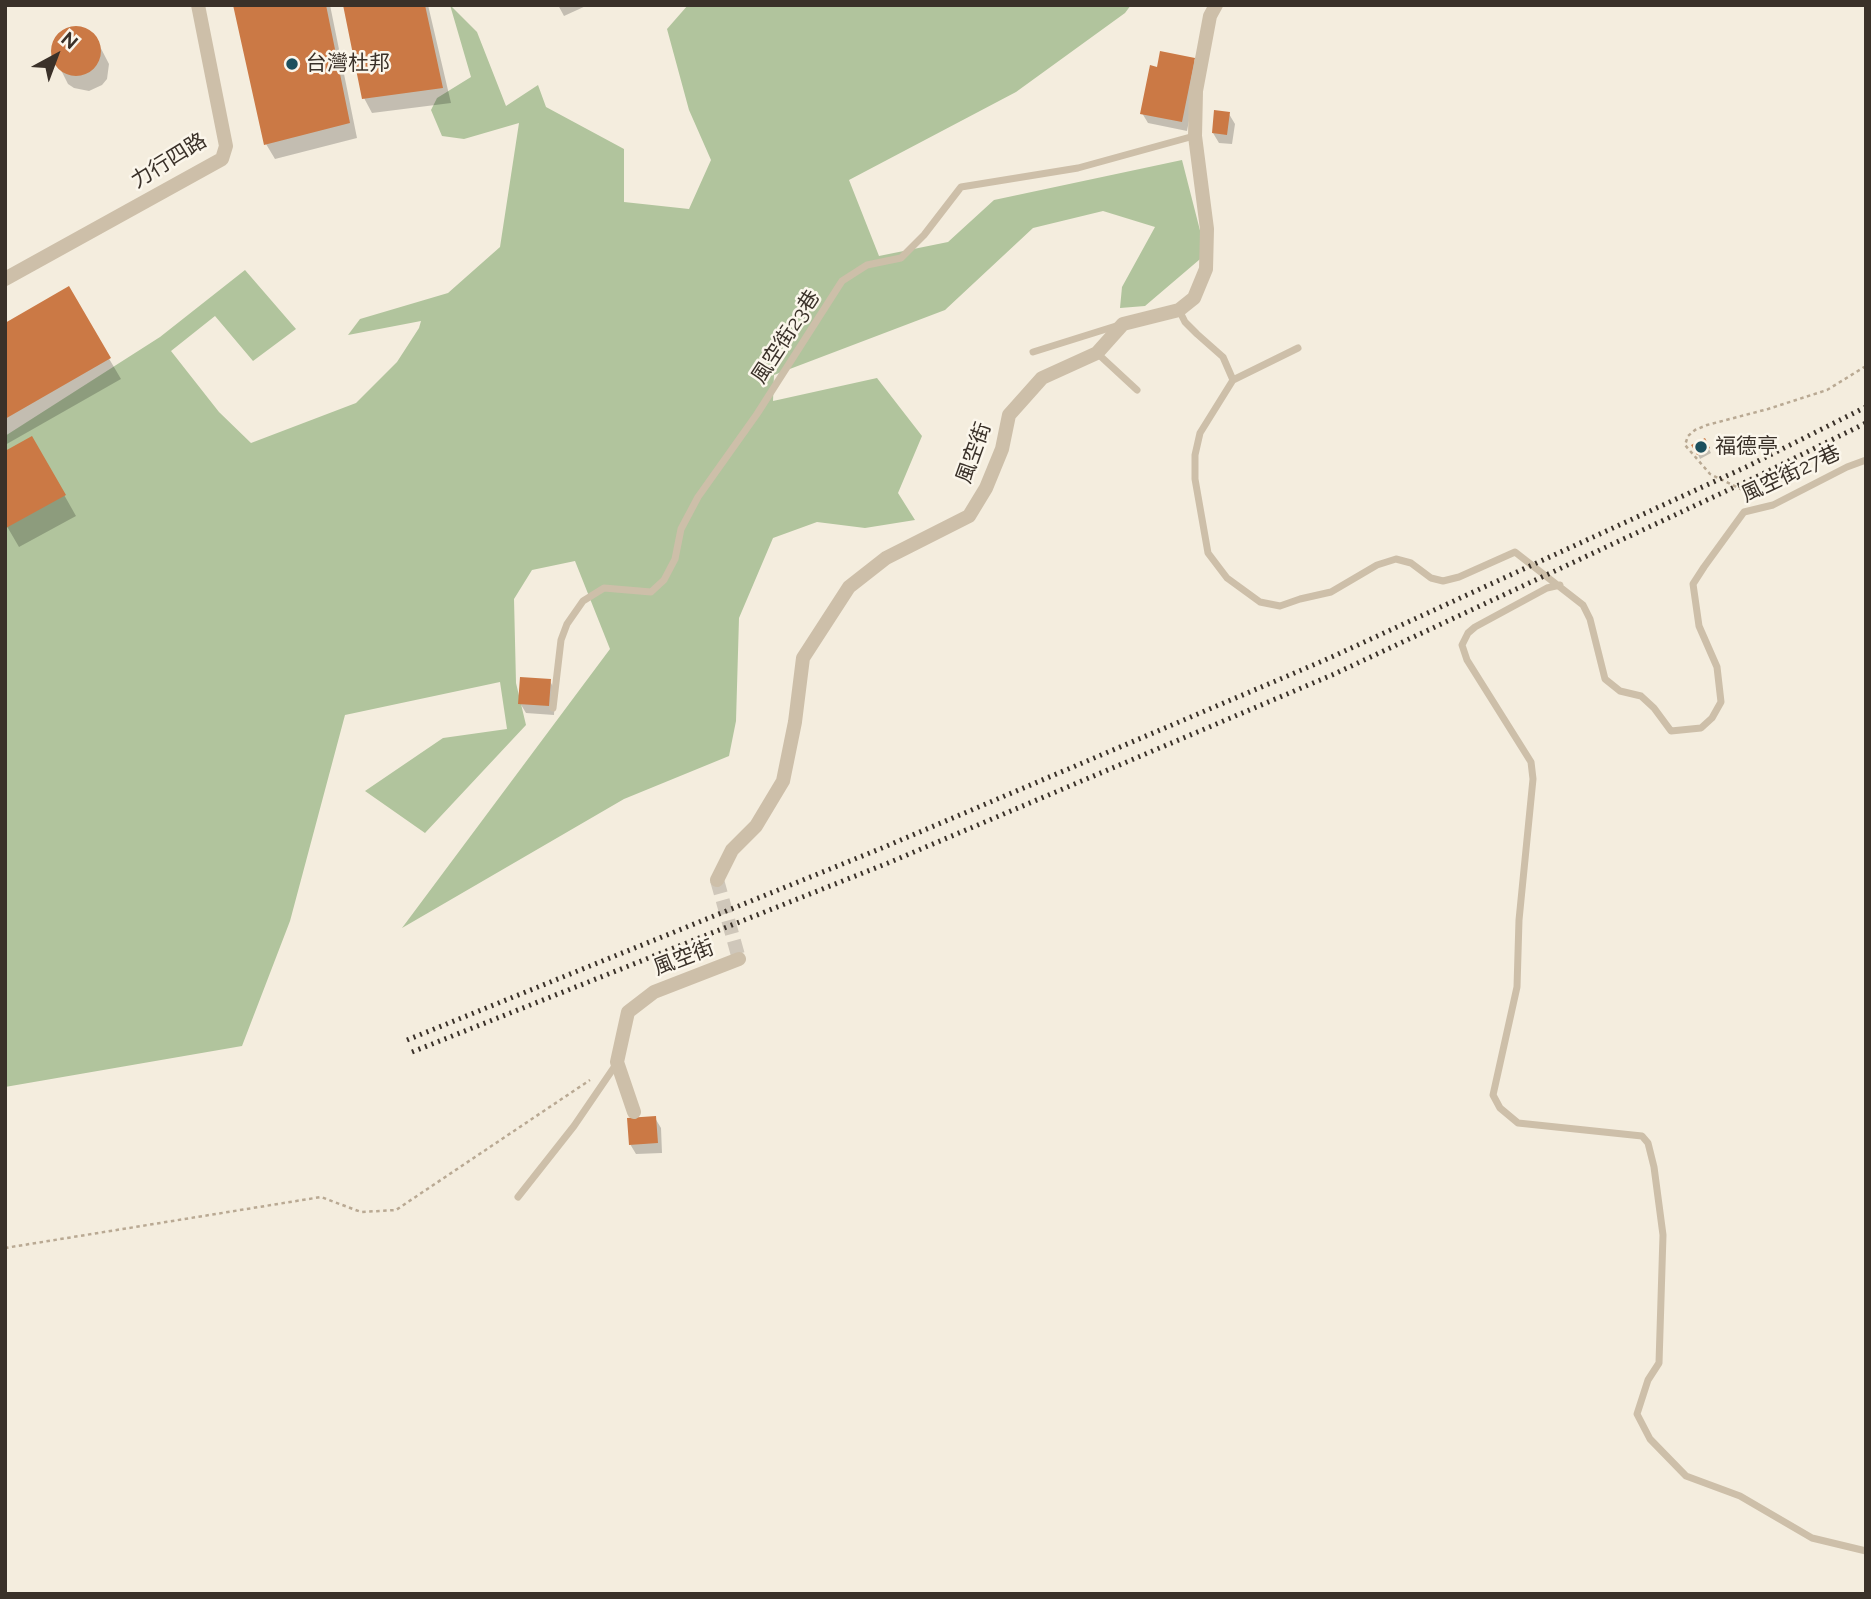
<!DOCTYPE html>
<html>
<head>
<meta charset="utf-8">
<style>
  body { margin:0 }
  #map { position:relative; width:1871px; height:1599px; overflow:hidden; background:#f4edde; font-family:Raleway,sans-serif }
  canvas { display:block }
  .frame { position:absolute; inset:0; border:7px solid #3a3129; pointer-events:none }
  .north { position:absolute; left:21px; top:21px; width:70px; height:70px; -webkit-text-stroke:5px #fbf6eb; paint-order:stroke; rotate:41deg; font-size:19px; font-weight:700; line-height:28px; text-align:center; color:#3a3129 }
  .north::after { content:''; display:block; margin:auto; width:24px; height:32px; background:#3a3129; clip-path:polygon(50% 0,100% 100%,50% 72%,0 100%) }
</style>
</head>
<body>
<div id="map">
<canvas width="1871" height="1599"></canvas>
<div class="frame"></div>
<div class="north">N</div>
</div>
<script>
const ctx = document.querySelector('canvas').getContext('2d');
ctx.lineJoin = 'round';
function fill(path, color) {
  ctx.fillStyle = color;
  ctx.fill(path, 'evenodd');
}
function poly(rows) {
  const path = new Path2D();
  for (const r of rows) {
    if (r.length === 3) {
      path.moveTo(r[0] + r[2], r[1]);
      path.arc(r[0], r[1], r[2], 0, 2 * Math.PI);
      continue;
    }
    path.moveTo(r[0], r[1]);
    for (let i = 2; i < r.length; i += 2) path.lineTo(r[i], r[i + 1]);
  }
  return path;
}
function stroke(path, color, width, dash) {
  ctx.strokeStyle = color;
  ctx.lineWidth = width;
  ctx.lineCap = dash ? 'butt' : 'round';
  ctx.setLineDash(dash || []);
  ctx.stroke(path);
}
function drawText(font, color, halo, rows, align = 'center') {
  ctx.font = font + ' Raleway,"Noto Sans TC",sans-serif';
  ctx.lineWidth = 5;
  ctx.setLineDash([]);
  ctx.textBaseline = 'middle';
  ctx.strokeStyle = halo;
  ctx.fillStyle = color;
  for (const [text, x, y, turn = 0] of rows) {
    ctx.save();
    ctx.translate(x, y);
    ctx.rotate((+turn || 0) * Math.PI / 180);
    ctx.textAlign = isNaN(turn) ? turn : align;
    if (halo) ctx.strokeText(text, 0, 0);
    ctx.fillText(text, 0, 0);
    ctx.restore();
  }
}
const green = poly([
  [450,5,477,32,506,106,538,85,546,107,624,149,624,202,689,209,711,160,689,110,667,29,688,5,1131,5,1125,13,1016,92,849,180,879,256,948,242,994,200,1182,160,1206,254,1145,306,1120,308,1122,287,1155,227,1103,211,1033,228,945,310,774,375,773,401,877,378,922,436,898,493,915,520,865,528,817,522,773,538,739,618,736,721,729,756,624,799,402,928,610,649,575,561,532,570,514,599,516,683,526,725,425,833,365,791,443,738,507,729,500,682,345,715,290,921,242,1046,5,1087,5,436,160,337,245,270,296,329,253,361,215,316,171,351,219,412,251,443,356,403,397,362,419,328,421,321,348,335,360,319,448,293,500,247,519,123,464,139,442,136,431,110,437,98,471,77]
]);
const shadow = poly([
  [234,5,330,5,357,138,275,159,266,144],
  [345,5,428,5,451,103,372,113,364,98],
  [558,5,588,5,564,16],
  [73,27,88,30,94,35,109,64,107,79,102,85,89,91,74,88,68,84,53,54,53,47,60,34],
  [1194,60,1199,69,1187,131,1148,123,1142,113],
  [1229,114,1235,124,1232,144,1219,143,1213,133],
  [68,289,121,379,5,445,5,325],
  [32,438,76,516,19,547,5,523,5,453],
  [1705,441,1711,453,1700,459,1694,446],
  [550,681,555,691,554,715,526,713,520,703],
  [655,1118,661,1128,662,1153,636,1154,630,1144]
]);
const building = poly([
  [233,5,326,5,350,123,264,145],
  [343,5,425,5,443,88,362,99],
  [76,51,25],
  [1160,51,1195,58,1182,122,1140,114,1150,65,1157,67],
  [1214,110,1230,112,1227,135,1212,133],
  [69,286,111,358,5,419,5,323],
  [32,436,66,495,6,528,5,451],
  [1705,438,1710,448,1697,455,1691,445],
  [520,677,551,679,549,706,518,704],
  [656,1116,658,1143,629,1145,627,1118]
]);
const streetTunnel = poly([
  [717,880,739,959]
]);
const path = poly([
  [1755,496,1710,474,1685,445,1688,436,1695,430,1707,425,1768,409,1827,390,1866,366],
  [5,1248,321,1197,361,1212,396,1210,590,1080]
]);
const lane = poly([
  [1179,310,1185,322,1197,334,1223,357,1233,380,1200,433,1195,455,1195,479,1208,553,1227,578,1260,602,1280,606,1300,599,1331,592,1377,565,1396,559,1411,563,1431,578,1443,581,1459,577,1515,552,1583,605,1590,619,1605,679,1620,691,1641,696,1654,708,1671,731,1701,728,1712,718,1721,702,1717,667,1699,626,1693,584,1704,567,1744,512,1773,505,1847,467,1866,460],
  [1033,352,1116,326],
  [1097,353,1137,390],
  [1233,380,1298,348],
  [1560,585,1547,588,1475,627,1468,633,1462,645,1467,660,1531,762,1533,779,1519,920,1517,987,1493,1095,1500,1108,1518,1123,1642,1136,1648,1143,1654,1167,1663,1235,1659,1363,1648,1380,1637,1414,1650,1439,1686,1476,1740,1496,1812,1538,1866,1551],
  [553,708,561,640,567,624,583,601,604,588,651,592,664,580,675,559,681,529,698,497,757,414,842,281,867,265,901,258,924,235,961,187,1078,168,1194,136],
  [518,1197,574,1126,617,1063]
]);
const street = poly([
  [5,279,222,159,226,146,198,5],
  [717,880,732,850,756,826,783,781,795,722,803,658,849,587,886,558,969,516,986,488,1002,449,1009,415,1042,378,1097,353,1123,324,1179,310,1194,298,1206,269,1207,229,1195,136,1196,91,1210,16,1216,5],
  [634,1112,617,1062,628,1012,654,992,739,959]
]);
const rail = poly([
  [407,1040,882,848,1325,660,1746,467,1866,407],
  [412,1052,888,863,1332,675,1754,478,1866,423]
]);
const markers = [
  [292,64,7,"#1c505e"],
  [1701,447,7,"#1c505e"]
];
const poiNames = [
  ["台灣杜邦",306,64],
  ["福德亭",1715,447]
];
const streetNames = [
  ["力行四路",169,161,-32],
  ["風空街23巷",786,337,-57],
  ["風空街",974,453,-70],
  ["風空街27巷",1791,474,-25],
  ["風空街",684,958,-21]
];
fill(green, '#b1c49d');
fill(shadow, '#0003');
fill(building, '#cb7945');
stroke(streetTunnel, '#cfc7ba', 14, [14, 7]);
stroke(path, '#b9a993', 2.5, [3.5, 3.5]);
stroke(lane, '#cdbfa9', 7);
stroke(street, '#cdbfa9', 14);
stroke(rail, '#3a3129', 5, [2, 5]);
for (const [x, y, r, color] of markers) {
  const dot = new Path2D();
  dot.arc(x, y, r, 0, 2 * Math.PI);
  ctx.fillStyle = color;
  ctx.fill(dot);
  stroke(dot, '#fbf6eb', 2.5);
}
drawText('21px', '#3a3129', '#fbf6eb', poiNames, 'left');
drawText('21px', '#3a3129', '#fbf6eb', streetNames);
</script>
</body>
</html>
